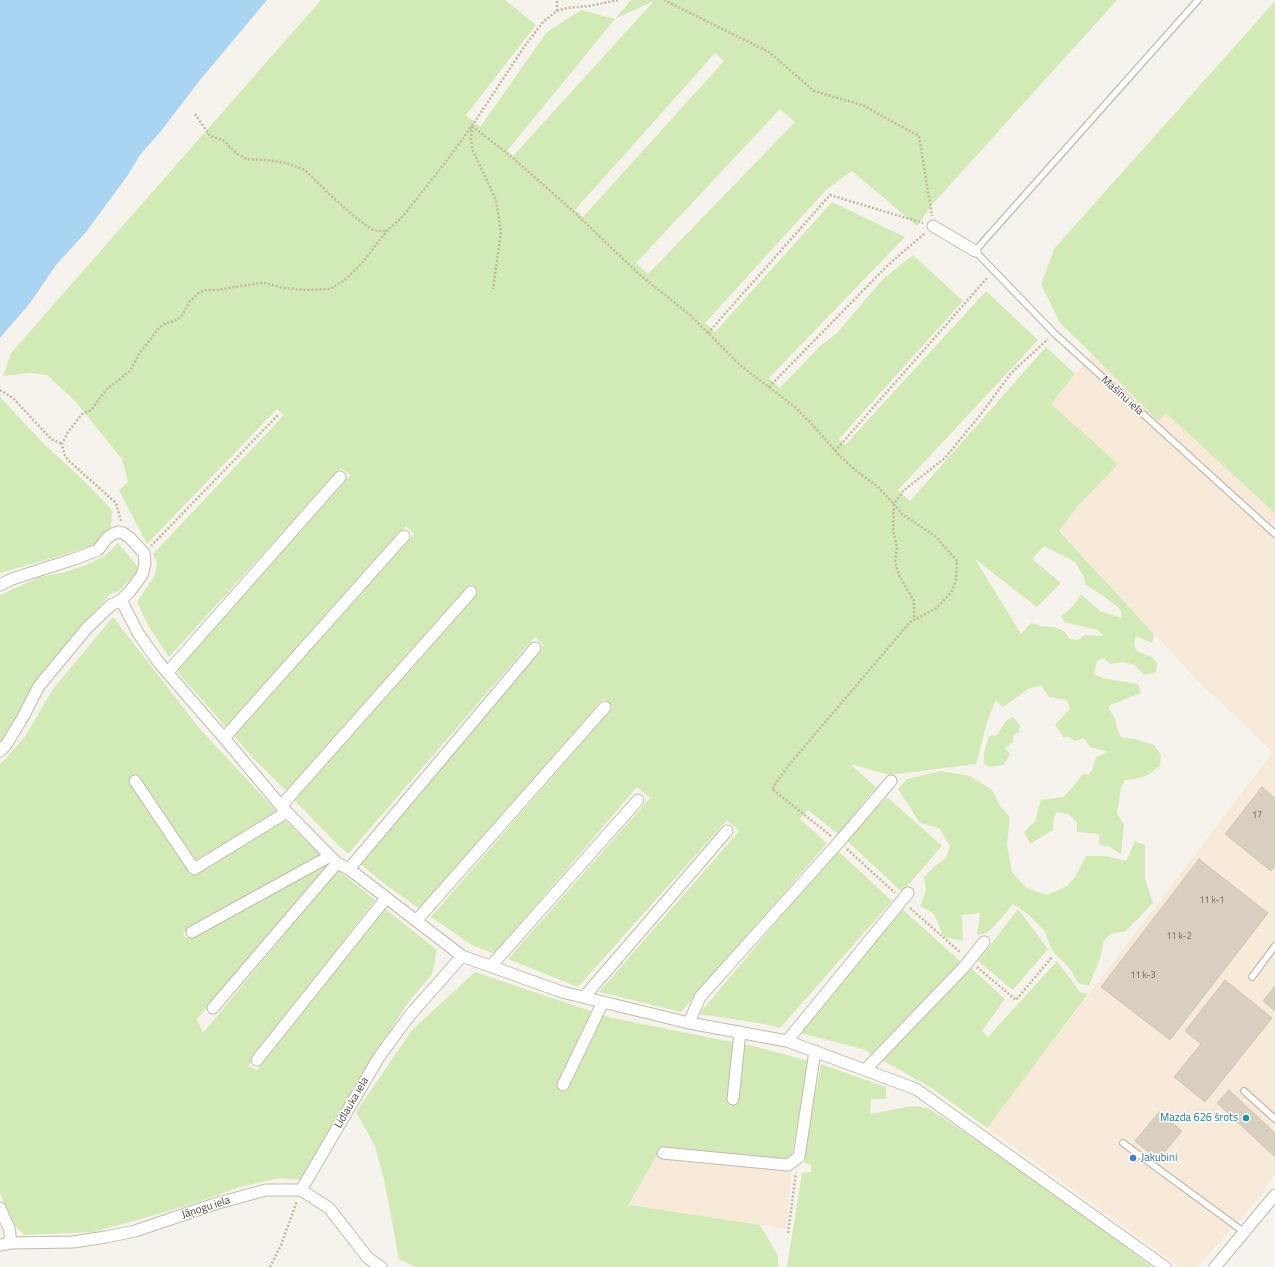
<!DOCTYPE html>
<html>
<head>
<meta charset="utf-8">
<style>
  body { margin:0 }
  canvas { display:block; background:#f6f3ec }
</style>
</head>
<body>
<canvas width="1275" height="1267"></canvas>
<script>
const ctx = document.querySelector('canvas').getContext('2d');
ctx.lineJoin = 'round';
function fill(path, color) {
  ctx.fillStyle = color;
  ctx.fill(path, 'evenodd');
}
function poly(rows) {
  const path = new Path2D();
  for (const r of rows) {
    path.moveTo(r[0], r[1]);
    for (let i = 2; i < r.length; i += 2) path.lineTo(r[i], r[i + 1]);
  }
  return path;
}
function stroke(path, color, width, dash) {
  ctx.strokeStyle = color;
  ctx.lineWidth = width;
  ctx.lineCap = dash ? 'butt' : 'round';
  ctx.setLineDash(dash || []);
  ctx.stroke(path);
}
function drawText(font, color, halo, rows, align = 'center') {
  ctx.font = font + ' "Titillium Web",sans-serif';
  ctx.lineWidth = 3;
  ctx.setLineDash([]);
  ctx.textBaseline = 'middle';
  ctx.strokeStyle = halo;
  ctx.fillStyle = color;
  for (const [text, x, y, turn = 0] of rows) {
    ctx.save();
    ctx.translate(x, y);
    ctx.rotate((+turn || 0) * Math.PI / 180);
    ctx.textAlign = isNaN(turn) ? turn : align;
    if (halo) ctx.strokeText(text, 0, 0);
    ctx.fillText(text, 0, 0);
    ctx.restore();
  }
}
const commercial = poly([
  [1123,321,1275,459,1275,1174,1265,1187,1267,1189,1197,1267,1180,1267,987,1128,1273,752,1199,682,1059,530,1077,507,1117,464,1051,404,1092,354],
  [657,1155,791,1172,787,1229,630,1205]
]);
const green = poly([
  [321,0,505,0,536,25,466,115,480,127,547,32,581,10,615,19,631,0,1117,0,931,206,917,226,852,171,826,190,705,323,715,332,832,202,905,237,769,378,780,388,819,347,837,333,883,279,913,255,963,301,839,439,845,445,986,291,1038,340,898,490,910,501,1046,347,1075,374,1051,404,1118,464,1077,507,1059,531,1154,634,1152,643,1136,636,1134,642,1135,648,1138,652,1152,657,1157,663,1156,672,1144,675,1135,665,1122,662,1110,664,1104,658,1097,661,1094,674,1102,678,1138,684,1141,693,1110,705,1109,709,1115,718,1117,728,1121,737,1134,739,1154,745,1161,755,1160,766,1148,775,1136,779,1125,780,1121,788,1117,813,1124,825,1121,854,1110,847,1100,845,1099,834,1077,832,1077,822,1068,814,1057,812,1054,818,1053,830,1030,844,1024,832,1035,821,1041,800,1063,797,1073,787,1082,775,1089,774,1092,770,1096,757,1108,752,1090,747,1084,738,1075,741,1069,737,1063,737,1055,725,1070,709,1067,700,1049,697,1041,685,1028,689,1003,707,996,700,987,722,976,764,890,775,850,764,876,787,838,834,808,810,800,819,827,843,681,1012,599,992,739,831,727,820,578,987,508,959,650,798,637,787,494,954,472,945,431,917,613,707,604,698,420,909,386,885,360,864,544,645,535,637,348,854,339,846,294,800,478,592,471,584,287,792,253,758,234,736,414,534,406,526,227,728,180,675,177,670,350,475,341,468,169,657,149,627,137,602,155,575,157,563,153,554,284,415,277,409,147,544,119,490,128,482,122,459,75,401,47,375,29,373,3,376,11,353],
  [654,1,513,156,507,151,615,19],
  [715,53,724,61,583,217,575,210],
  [780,109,795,122,648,274,636,263],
  [1044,546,1075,562,1084,577,1085,584,1105,597,1121,610,1122,618,1100,611,1081,594,1073,606,1061,616,1064,622,1098,630,1103,636,1085,635,1078,640,1070,639,1065,632,1055,627,1041,626,1031,623,1021,634,975,559,1037,607,1061,583,1032,559],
  [1275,1,1275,513,1166,413,1158,421,1092,354,1060,323,1041,284,1054,249],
  [0,397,41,441,83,480,112,510,111,527,97,544,56,557,0,573],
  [118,543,140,569,119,591,110,594,42,675,0,743,0,595,40,577,65,572,86,565,106,555],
  [113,617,200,729,279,814,196,860,135,774,129,780,192,875,284,820,322,856,183,933,186,938,329,862,332,865,197,1019,203,1033,338,870,375,900,248,1066,257,1070,383,907,437,950,432,974,407,1004,345,1103,300,1180,280,1178,240,1187,183,1207,94,1232,24,1235,13,1223,0,1193,0,765,26,735,53,689],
  [1013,717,1020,725,1019,732,1013,735,1013,742,1005,748,1010,754,1008,758,1003,765,990,767,984,764,984,752,989,736,997,735,1006,721],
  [941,771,970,776,992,790,1000,806,1010,817,1007,845,1012,872,1026,888,1047,895,1067,886,1075,877,1086,856,1106,856,1126,861,1135,841,1145,845,1145,879,1153,903,1126,931,1111,934,1104,940,1100,958,1089,986,1078,983,1071,970,1052,950,1044,930,1028,914,1013,904,999,921,987,933,977,935,980,913,962,915,963,941,944,937,933,913,920,906,926,890,924,877,935,866,946,858,950,846,939,828,920,823,898,789,907,779],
  [887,797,942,846,902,892,846,840],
  [837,850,892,901,780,1028,764,1024,699,1014],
  [902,909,961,962,871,1054,863,1049,800,1033],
  [1018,909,1048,949,1013,990,978,961],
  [1057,961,1080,992,1088,994,987,1128,930,1087,882,1060,970,967,1005,999,982,1031,988,1037],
  [475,972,612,1018,757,1047,809,1061,792,1155,789,1159,661,1148,627,1208,630,1205,760,1225,778,1256,778,1267,415,1267,399,1259,384,1179,375,1146,356,1112,412,1030],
  [821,1064,886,1087,886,1099,871,1099,870,1114,912,1106,928,1108,1051,1190,1152,1267,787,1267,802,1173,811,1172,811,1165,805,1163,804,1152]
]);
const water = poly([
  [0,0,267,0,200,80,161,131,140,155,128,175,86,232,56,265,30,303,0,338]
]);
const building = poly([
  [1262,787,1275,798,1275,866,1271,871,1225,834,1262,787],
  [1199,859,1268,913,1170,1040,1101,987,1199,859],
  [1225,980,1272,1018,1205,1102,1174,1077,1201,1044,1185,1031,1225,980],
  [1275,986,1275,1011,1263,1001,1275,986],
  [1229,1090,1275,1133,1275,1157,1217,1103,1229,1090],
  [1159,1112,1182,1131,1158,1160,1135,1141,1159,1112]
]);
const path = poly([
  [664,0,769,52,814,91,865,106,891,121,919,136,932,216],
  [557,11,557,0],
  [195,114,210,136,223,140,236,153,246,159,266,160,287,163,305,170,327,192,356,218,373,230,380,231,387,231],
  [472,126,513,158,574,212,641,276,690,315,741,366,795,407,809,421,838,454,855,470,878,487,894,504,893,531,897,547,895,562,899,575,914,601,914,620],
  [472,126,471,140,473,151,496,200,501,232,493,289],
  [708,333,830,195,923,223],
  [769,387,888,265,925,233],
  [0,390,13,398,51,439,62,444],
  [835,451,988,277],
  [121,521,116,503,69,461,64,454,62,444,68,432,82,414,91,410,107,389,130,371,139,354,159,328,166,323,174,321,181,317,190,301,200,292,206,290,217,290,253,284,264,283,283,288,306,290,330,289,345,280,361,264,387,231,403,216,448,159,472,126,524,47,543,22,557,11,567,8,589,6,618,0],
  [151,546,279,414],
  [831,836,772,789,788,766,910,622,935,609,951,593,956,580,957,561,935,536,902,514,894,504,903,491,945,458,981,414,1011,373,1048,339],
  [847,849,895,893],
  [910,908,961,953],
  [977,967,1016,1000,1052,957],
  [788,1233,796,1173],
  [270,1267,281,1245,297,1201]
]);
const lane = poly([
  [1198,0,975,251,1054,333,1275,534],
  [1252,977,1275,946],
  [1244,1091,1275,1119],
  [1123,1143,1244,1232]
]);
const street = poly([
  [933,226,975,251],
  [0,585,12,579,74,559,98,550,107,538,113,534,119,532,123,533,129,537,144,553,145,564,142,575,130,591,121,600,111,605,87,628,39,686,23,717,6,745,0,751],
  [121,600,138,633,159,663,224,738,281,806,337,863,349,869,462,956,562,992,689,1023,787,1041,916,1089,1165,1267],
  [167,673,340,477],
  [224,738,404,536],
  [135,781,194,869,287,812],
  [281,806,471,592],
  [349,869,535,648],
  [416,921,605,707],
  [192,932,330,856],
  [491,966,638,800],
  [584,997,727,831],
  [213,1008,337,863],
  [689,1023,700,997,839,842,891,781],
  [787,1041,908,893],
  [257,1060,386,898],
  [865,1070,965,966,984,942],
  [563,1085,603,1002],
  [733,1099,740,1032],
  [663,1153,788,1165,799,1157,815,1051],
  [301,1190,379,1057,410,1015,462,956],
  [0,1208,9,1228,11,1243],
  [0,1245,11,1243,73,1242,106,1237,135,1231,218,1203,266,1190,301,1190,329,1208,368,1258,381,1267],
  [1215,1267,1275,1195]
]);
const markers = [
  [1246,1118,4,"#0f9aa8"],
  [1133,1158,4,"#3f7fe0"]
];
const numberNames = [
  ["17",1257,816],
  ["11 k-1",1212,901],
  ["11 k-2",1179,937],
  ["11 k-3",1143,976]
];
const streetNames = [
  ["Mašīnu iela",1122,396,42],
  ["Lidlauka iela",352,1103,-60],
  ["Jāņogu iela",206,1208,-18]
];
const cultureNames = [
  ["Mazda 626 šrots",1238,1118]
];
const shopNames = [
  ["Jakubini",1141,1158]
];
fill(commercial, '#f7ead8');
fill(green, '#d2eab5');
fill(water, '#a9d4f2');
fill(building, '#d8cfc1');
stroke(building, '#d3c7b4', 1);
stroke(lane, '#c2bbae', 8);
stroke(street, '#c2bbae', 13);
stroke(path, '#c4b79f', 2.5, [2, 2]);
stroke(lane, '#fff', 5.5);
stroke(street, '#fff', 11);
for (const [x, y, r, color] of markers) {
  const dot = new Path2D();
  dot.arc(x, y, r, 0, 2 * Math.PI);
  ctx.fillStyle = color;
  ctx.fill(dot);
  stroke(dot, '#fff', 1.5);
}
drawText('9px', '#6e675b', null, numberNames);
drawText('11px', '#4b4439', '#fff', streetNames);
drawText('11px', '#0d838f', '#fff', cultureNames, 'right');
drawText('11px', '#366cbe', '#fff', shopNames, 'left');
</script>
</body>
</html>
